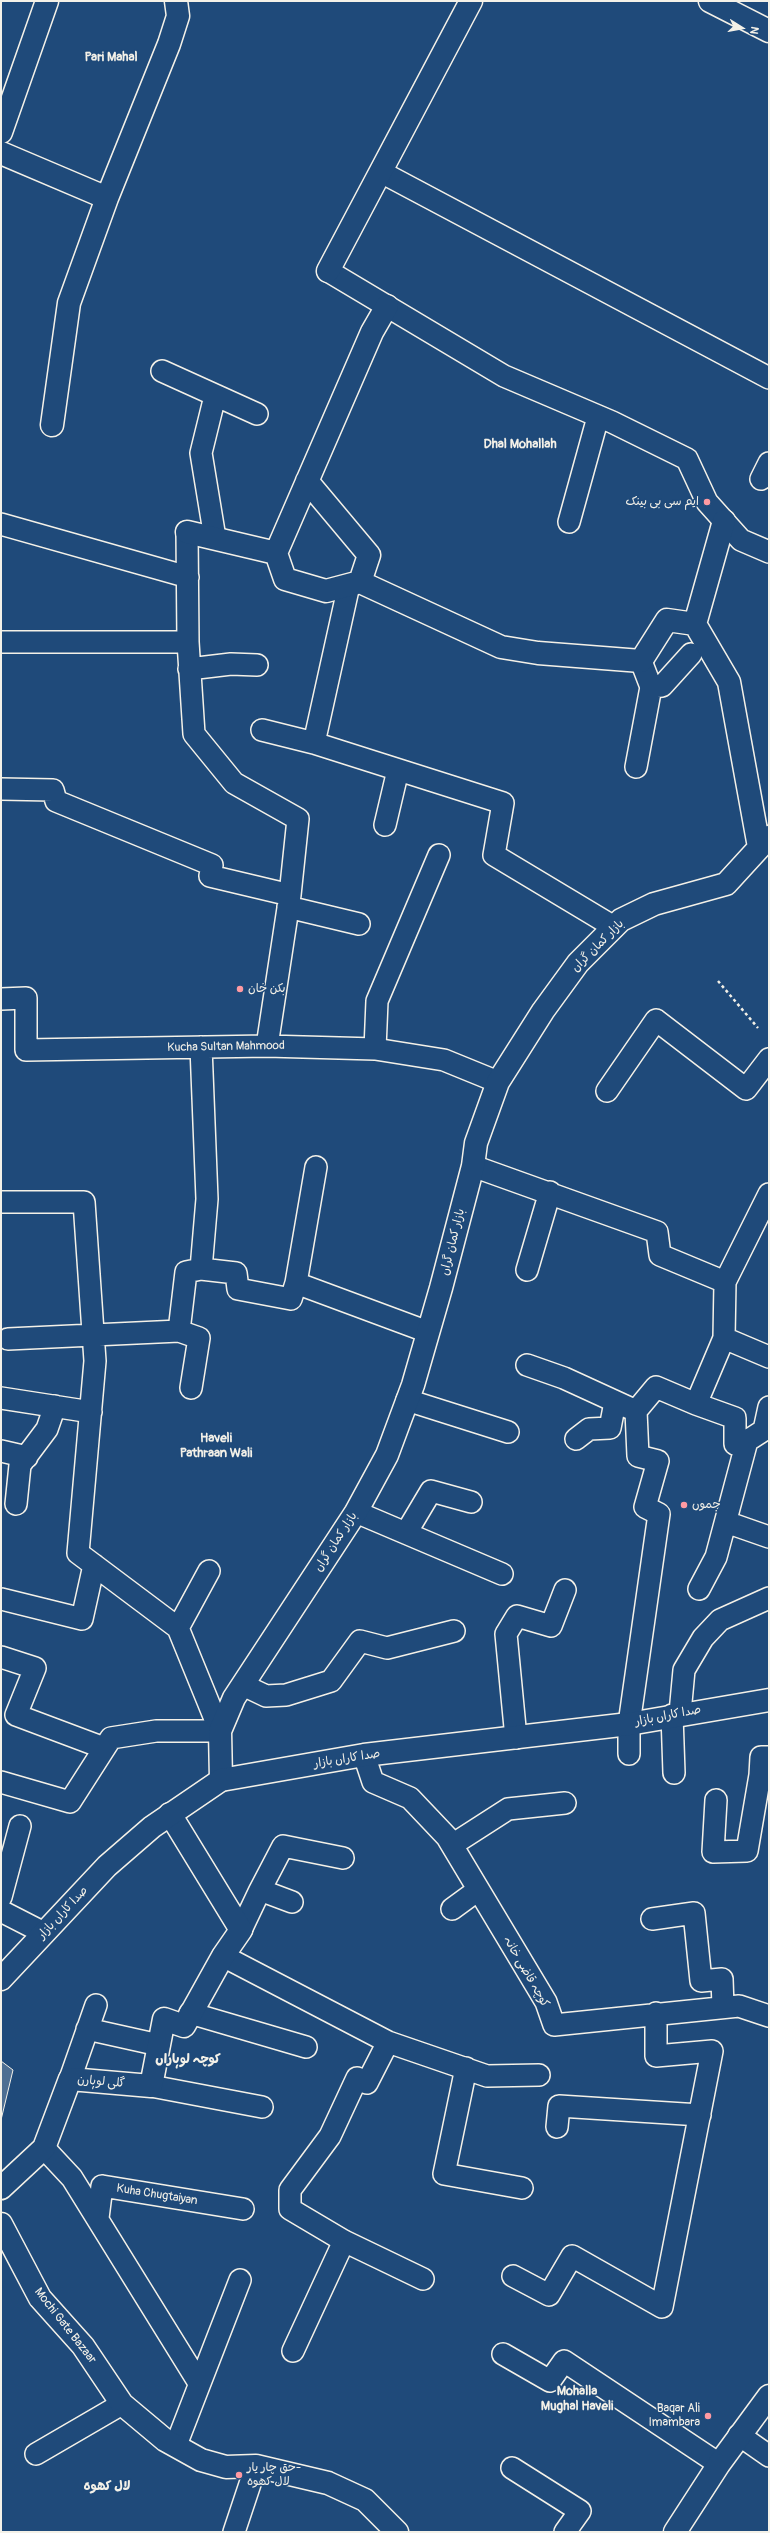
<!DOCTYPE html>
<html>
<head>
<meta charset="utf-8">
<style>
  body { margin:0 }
  #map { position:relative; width:770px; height:2533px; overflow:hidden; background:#1f4a7a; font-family:Pangolin,sans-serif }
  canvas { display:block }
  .frame { position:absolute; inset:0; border:2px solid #f4f1e8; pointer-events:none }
  .north { position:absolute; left:722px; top:8px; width:40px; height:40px; -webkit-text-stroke:3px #1f4a7a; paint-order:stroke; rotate:101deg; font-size:11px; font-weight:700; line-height:16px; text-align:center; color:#f4f1e8 }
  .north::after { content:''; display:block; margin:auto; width:14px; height:18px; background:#f4f1e8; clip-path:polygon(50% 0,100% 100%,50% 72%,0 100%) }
</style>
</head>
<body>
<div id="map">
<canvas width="770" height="2533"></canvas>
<div class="frame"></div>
<div class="north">N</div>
</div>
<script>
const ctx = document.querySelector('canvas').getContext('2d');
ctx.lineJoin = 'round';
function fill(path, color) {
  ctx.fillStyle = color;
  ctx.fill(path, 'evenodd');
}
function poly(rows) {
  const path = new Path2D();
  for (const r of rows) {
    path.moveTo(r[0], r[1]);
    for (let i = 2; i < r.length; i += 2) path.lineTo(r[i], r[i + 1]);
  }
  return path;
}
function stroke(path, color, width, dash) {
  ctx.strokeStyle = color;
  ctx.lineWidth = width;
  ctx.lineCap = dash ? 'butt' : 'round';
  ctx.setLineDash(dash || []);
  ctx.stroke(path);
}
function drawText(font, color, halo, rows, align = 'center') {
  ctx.font = font + ' Pangolin,"Playpen Sans Arabic",sans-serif';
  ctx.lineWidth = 3;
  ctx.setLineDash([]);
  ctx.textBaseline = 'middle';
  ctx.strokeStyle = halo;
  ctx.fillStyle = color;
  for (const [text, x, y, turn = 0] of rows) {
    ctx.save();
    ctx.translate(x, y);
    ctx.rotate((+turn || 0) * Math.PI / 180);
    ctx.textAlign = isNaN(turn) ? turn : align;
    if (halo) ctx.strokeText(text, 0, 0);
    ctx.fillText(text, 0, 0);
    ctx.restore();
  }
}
const building = poly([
  [1,2061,13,2070,1,2120,1,2061]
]);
const path = poly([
  [718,981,758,1028]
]);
const lane = poly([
  [381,172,769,378],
  [328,271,504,376,612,422,687,459,707,502,741,540,769,552],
  [162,371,257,414],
  [761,479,769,463],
  [569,522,598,417],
  [1,524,188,577],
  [187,532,188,642,194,734,234,783,298,819,290,895,267,1046],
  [215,538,201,453,215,396],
  [349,585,314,743,503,803,494,855,614,927],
  [1,642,188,642],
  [189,669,231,664,257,665],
  [651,687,662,686,691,654],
  [262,730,314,743],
  [636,767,651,687,641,661],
  [1,789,53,790,56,801,212,865,210,876,290,895],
  [385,825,398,770],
  [288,907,359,924],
  [1,999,26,998,26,1050,267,1046,375,1049,444,1060,498,1082],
  [375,1049,377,1001,439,855],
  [607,1091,656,1020,746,1089,769,1059],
  [473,1166,657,1232,660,1255,725,1282,724,1338,769,1357],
  [1,1202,84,1202,95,1361,78,1553,178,1628,220,1731,156,1731,111,1738,70,1802,1,1782],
  [201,1269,236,1273,238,1289,291,1299,296,1283,428,1332],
  [527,1270,550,1192],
  [725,1282,769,1194],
  [296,1283,316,1167],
  [179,1331,199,1338,191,1388],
  [724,1338,696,1404,735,1418,735,1444,747,1441],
  [8,1339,179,1331,186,1272,201,1269,207,1199,201,1047],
  [527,1365,564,1378,636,1411,656,1387,696,1404],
  [1,1398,91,1412],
  [407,1400,508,1432],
  [576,1439,589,1429,610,1428,615,1402],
  [1,1451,27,1457],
  [16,1504,20,1465,47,1429,55,1406],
  [356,1512,502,1574],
  [726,1522,769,1537],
  [406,1533,431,1491,471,1502],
  [699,1589,716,1557,747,1441,764,1430,769,1407],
  [1,1599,82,1619,94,1565],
  [178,1628,209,1571],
  [1,1657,35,1668,16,1715,104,1748],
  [243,1685,266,1696,286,1695,331,1681,360,1641,387,1648,454,1631],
  [680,1713,684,1670,703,1638,720,1620,769,1598],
  [672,1715,674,1773],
  [516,1738,506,1634,517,1616,551,1626,565,1590],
  [629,1754,629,1724,659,1514,645,1507,658,1461,638,1456,636,1411],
  [364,1755,373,1782,410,1798,447,1837,546,2002,554,2025,739,2006,769,2016],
  [716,1800,713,1852,747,1851,760,1775,761,1757,769,1757],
  [452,1845,508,1809,565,1803],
  [260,1890,283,1846,343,1858],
  [1,1897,20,1826],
  [452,1909,478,1890],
  [1,1911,44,1933],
  [652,1919,694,1913,701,1981,722,1979,723,2007],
  [241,1930,260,1890,292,1902],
  [223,1956,388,2042,487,2076,539,2075],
  [190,2013,306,2047],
  [87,2029,159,2045],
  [388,2042,367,2083,357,2078,330,2136,290,2190,290,2209,344,2241,423,2279],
  [466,2068,444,2174,522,2188],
  [70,2079,96,2005],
  [151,2086,262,2107],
  [557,2127,559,2106,700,2115],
  [44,2148,72,2178,199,2383],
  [98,2218,102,2186,243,2209],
  [513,2276,549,2295,572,2256,662,2307,712,2051,656,2056,656,2013],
  [293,2351,344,2241],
  [503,2354,550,2381,564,2361,719,2464],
  [739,2435,769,2456],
  [176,2445,240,2280],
  [36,2454,122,2404],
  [512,2468,580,2511,565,2532],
  [234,2532,256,2466]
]);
const street = poly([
  [1,132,47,1],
  [1,153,107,198],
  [328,271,471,1],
  [52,425,69,303,107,198,169,44,178,16,176,1],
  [187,532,276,553,372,332,387,306],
  [276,553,285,579,326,591,360,582,369,555,307,481],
  [360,582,501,647,538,653,641,661,667,620,695,624,724,521],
  [695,624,729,682,759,847],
  [221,1780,220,1731,234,1698,356,1512,387,1455,413,1385,441,1288,473,1166,476,1143,498,1082,543,1011,578,963,621,920,654,904,726,884,769,837],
  [1,2188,44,2148,70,2079,151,2086,164,2019,184,2026,223,1956,241,1930,170,1814],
  [1,2224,40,2298,83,2346,122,2404,165,2440,201,2460,226,2467,256,2466,328,2483,365,2500,397,2532],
  [675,2532,719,2464,769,2396]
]);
const secondary = poly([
  [710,1,769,31],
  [1,1979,107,1866,152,1827,221,1780,364,1755,629,1724,769,1700]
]);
const markers = [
  [707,502,4,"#ff9aa2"],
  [240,989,4,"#ff9aa2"],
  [684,1505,4,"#ff9aa2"],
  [708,2416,4,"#ff9aa2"],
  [239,2475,4,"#ff9aa2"]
];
const poiNames = [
  ["ایم سی بی بینک",699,502,"right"],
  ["بکن خان",248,989],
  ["جموں",692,1505],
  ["Baqar Ali",700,2409,"right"],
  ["Imambara",700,2423,"right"],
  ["حق چار یار-",247,2468],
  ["لال کھوہ",247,2482]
];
const streetNames = [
  ["بازار کمان گراں",598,946,-45],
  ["Kucha Sultan Mahmood",226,1047,-1],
  ["بازار کمان گراں",453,1242,-76],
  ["بازار کمان گراں",336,1542,-57],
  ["صدا کاراں بازار",668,1716,-11],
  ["صدا کاراں بازار",347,1759,-9],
  ["صدا کاراں بازار",63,1913,-47],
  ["کوچہ قاضی خانہ",526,1972,60],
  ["گلی لوہارن",101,2082,5],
  ["Kuha Chugtaiyan",157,2195,9],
  ["Mochi Gate Bazaar",65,2326,52]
];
const neighbourhoodNames = [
  ["Pari Mahal",111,58],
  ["Dhal Mohallah",520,445],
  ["Haveli",216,1439],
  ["Pathraan Wali",216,1454],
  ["کوچہ لوہاراں",188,2060],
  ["Mohalla",577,2392],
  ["Mughal Haveli",577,2407],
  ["لال کھوہ",107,2487]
];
fill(building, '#4d6e92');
stroke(building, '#f4f1e8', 1);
stroke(lane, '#f4f1e8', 24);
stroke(street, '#f4f1e8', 25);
stroke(secondary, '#f4f1e8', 25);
stroke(path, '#f4f1e8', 2.5, [3, 3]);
stroke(lane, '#1f4a7a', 21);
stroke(street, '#1f4a7a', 22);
stroke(secondary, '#1f4a7a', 22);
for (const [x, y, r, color] of markers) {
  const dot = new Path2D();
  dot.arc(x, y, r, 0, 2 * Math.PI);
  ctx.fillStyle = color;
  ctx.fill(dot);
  stroke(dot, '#1f4a7a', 1.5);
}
drawText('12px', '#f4f1e8', '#1f4a7a', poiNames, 'left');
drawText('12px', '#f4f1e8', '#1f4a7a', streetNames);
drawText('bold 13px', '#f4f1e8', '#1f4a7a', neighbourhoodNames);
</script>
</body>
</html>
